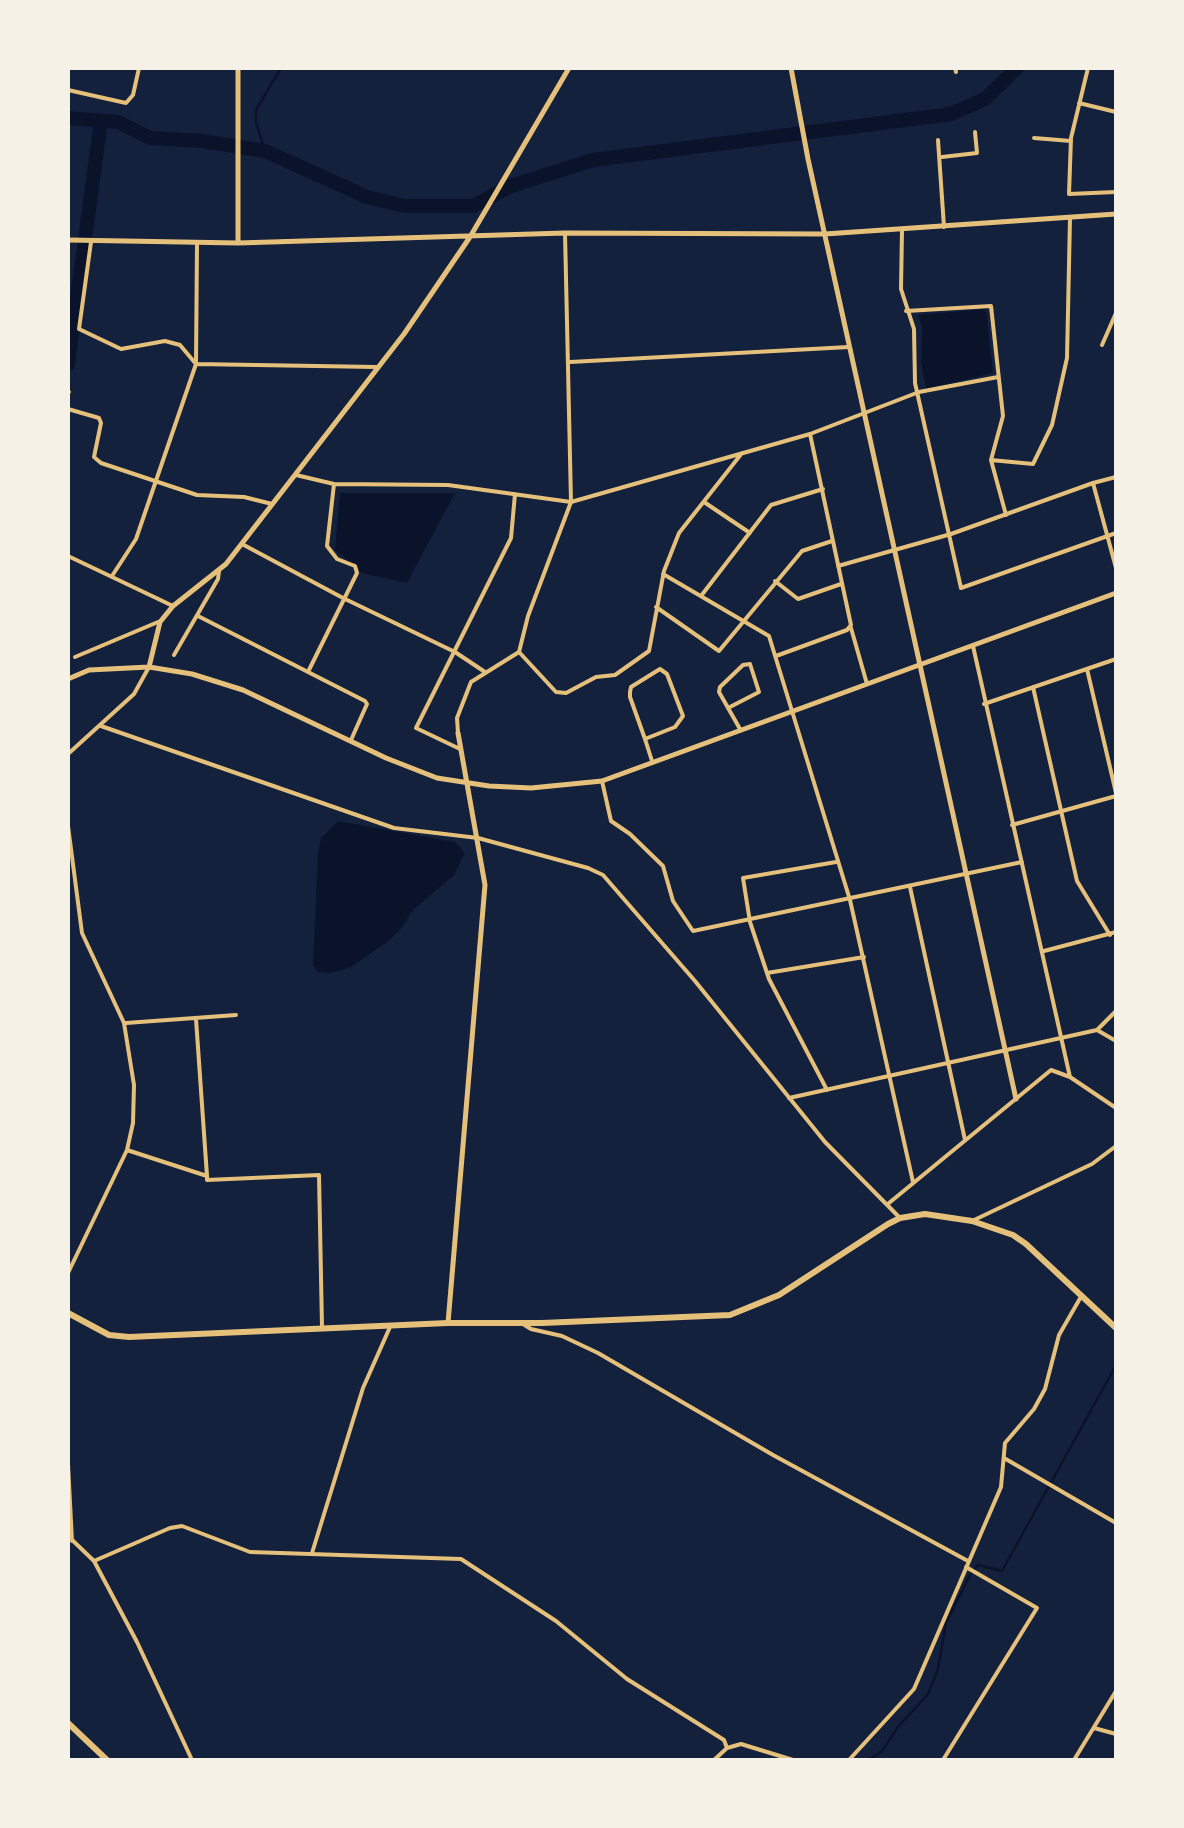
<!DOCTYPE html>
<html>
<head>
<meta charset="utf-8">
<style>
  body { margin:0 }
  #map { position:relative; width:1184px; height:1828px; overflow:hidden; background:#14213d; font-family:Rubik,sans-serif }
  canvas { display:block }
  .frame { position:absolute; inset:0; border:70px solid #f6f1e7; pointer-events:none }
</style>
</head>
<body>
<div id="map">
<canvas width="1184" height="1828"></canvas>
<div class="frame"></div>
</div>
<script>
const ctx = document.querySelector('canvas').getContext('2d');
ctx.lineJoin = 'round';
function fill(path, color) {
  ctx.fillStyle = color;
  ctx.fill(path, 'evenodd');
}
function poly(rows) {
  const path = new Path2D();
  for (const r of rows) {
    path.moveTo(r[0], r[1]);
    for (let i = 2; i < r.length; i += 2) path.lineTo(r[i], r[i + 1]);
  }
  return path;
}
function stroke(path, color, width, dash) {
  ctx.strokeStyle = color;
  ctx.lineWidth = width;
  ctx.lineCap = dash ? 'butt' : 'round';
  ctx.setLineDash(dash || []);
  ctx.stroke(path);
}
const water = poly([
  [986,309,993,373,926,389,921,361,922,327,918,315],
  [340,493,455,493,407,583,362,573,335,550],
  [338,821,455,842,465,853,454,875,413,910,401,929,387,942,351,967,331,973,318,972,313,966,318,853,321,838]
]);
const stream = poly([
  [265,151,256,122,256,110,281,68],
  [869,1760,882,1751,898,1727,928,1694,938,1669,946,1623,972,1571,978,1565,1002,1571,1116,1365]
]);
const river = poly([
  [68,118,118,122,150,138,202,141,265,151,367,197,405,206,473,206,511,186,593,160,951,114,985,99,1017,68],
  [68,364,101,121]
]);
const minor = poly([
  [955,68,956,72],
  [1088,68,1071,138,1069,194,1116,192],
  [68,90,126,103,133,95,139,68],
  [1079,103,1116,112],
  [1034,138,1071,141],
  [938,140,944,227],
  [942,157,977,153,975,132],
  [902,230,901,289,914,329,915,383,961,588,1116,533],
  [91,242,79,329,121,349,165,341,180,345,196,364],
  [906,311,991,306,1003,416,991,460,1006,515],
  [1102,345,1116,313],
  [570,362,849,347],
  [196,364,376,367],
  [68,392,69,392],
  [68,409,99,418,101,423,94,457,101,463,197,495,244,497,272,504],
  [991,460,1033,464,1052,425,1067,358,1070,218],
  [296,475,334,484,448,485,571,502,810,434,919,392,998,377],
  [1093,483,1116,568],
  [704,502,750,533],
  [242,544,343,598,455,652,485,672],
  [68,556,173,606],
  [838,566,951,534,1093,483,1116,477],
  [663,574,769,636,850,900,913,1182],
  [112,576,136,539,196,364,197,243],
  [775,581,798,599,841,584],
  [701,596,771,505,823,489],
  [656,607,719,651,802,551,832,541],
  [198,616,365,701,367,704,351,740],
  [851,628,867,684],
  [973,646,1070,1077],
  [519,652,556,692,566,693,596,677,615,675,649,651,664,571,679,533,742,453],
  [174,655,218,579,219,571],
  [776,656,847,630,851,625,810,434],
  [75,657,158,622],
  [1087,669,1116,793],
  [308,672,357,573,355,566,337,559,327,546,334,484],
  [1033,687,1077,881,1110,935],
  [984,704,1116,659],
  [728,708,759,692,750,664,743,665,720,687,719,692,740,729],
  [101,726,394,828,478,838,588,868,603,875,695,981,825,1142,900,1218],
  [458,733,457,718,471,682,519,652,528,616,571,502,565,233],
  [645,739,675,727,683,716,667,674,660,669,631,687,630,692,630,697,645,739,652,761],
  [460,749,416,728,511,538,515,494],
  [68,754,134,694,149,667],
  [602,781,611,821,630,834,663,866,673,901,693,931,1022,862],
  [1012,825,1116,796],
  [68,826,82,933,124,1023,134,1085,133,1123,127,1150,68,1273],
  [910,887,965,1140],
  [1044,951,1116,932],
  [767,973,864,957],
  [196,1019,207,1176],
  [126,1023,236,1015],
  [1097,1030,1116,1041],
  [827,1090,769,979,750,922,743,878,836,862],
  [789,1098,1097,1030,1116,1011],
  [127,1150,207,1176,207,1180,319,1175,322,1327],
  [889,1203,1051,1070,1070,1077,1116,1108],
  [972,1221,1092,1164,1116,1146],
  [523,1324,531,1329,562,1336,598,1353,773,1455,968,1561],
  [1004,1458,1116,1523],
  [68,1464,72,1541],
  [68,1536,94,1561,137,1642,192,1760],
  [312,1553,363,1388,390,1327],
  [94,1561,170,1528,182,1526,250,1552,461,1559,556,1621,627,1679,724,1740,727,1748],
  [1094,1728,1116,1734],
  [714,1760,727,1748,741,1744,793,1760],
  [849,1760,914,1689,1001,1487,1005,1443,1034,1409,1045,1389,1059,1335,1082,1295],
  [943,1760,1037,1608,966,1567],
  [1074,1760,1116,1691]
]);
const tertiary = poly([
  [791,68,808,159,1016,1099],
  [68,240,238,243,565,233,825,234,1116,214],
  [238,243,238,68],
  [149,667,160,622,173,606,226,564,404,334,470,237,569,68],
  [68,679,89,670,149,667,192,674,243,690,386,758,437,778,489,786,531,788,602,781,1116,593],
  [448,1323,485,885,458,733]
]);
const secondary = poly([
  [68,1723,107,1760]
]);
const primary = poly([
  [68,1313,109,1335,129,1337,448,1323,542,1323,730,1315,779,1295,888,1224,900,1218,925,1214,972,1221,1013,1235,1026,1244,1116,1328]
]);
fill(water, '#0b132b');
stroke(stream, '#0b132b', 2.5);
stroke(river, '#0b132b', 14);
stroke(minor, '#e5c07b', 4);
stroke(tertiary, '#e5c07b', 5);
stroke(secondary, '#e5c07b', 6);
stroke(primary, '#e5c07b', 6);
</script>
</body>
</html>
